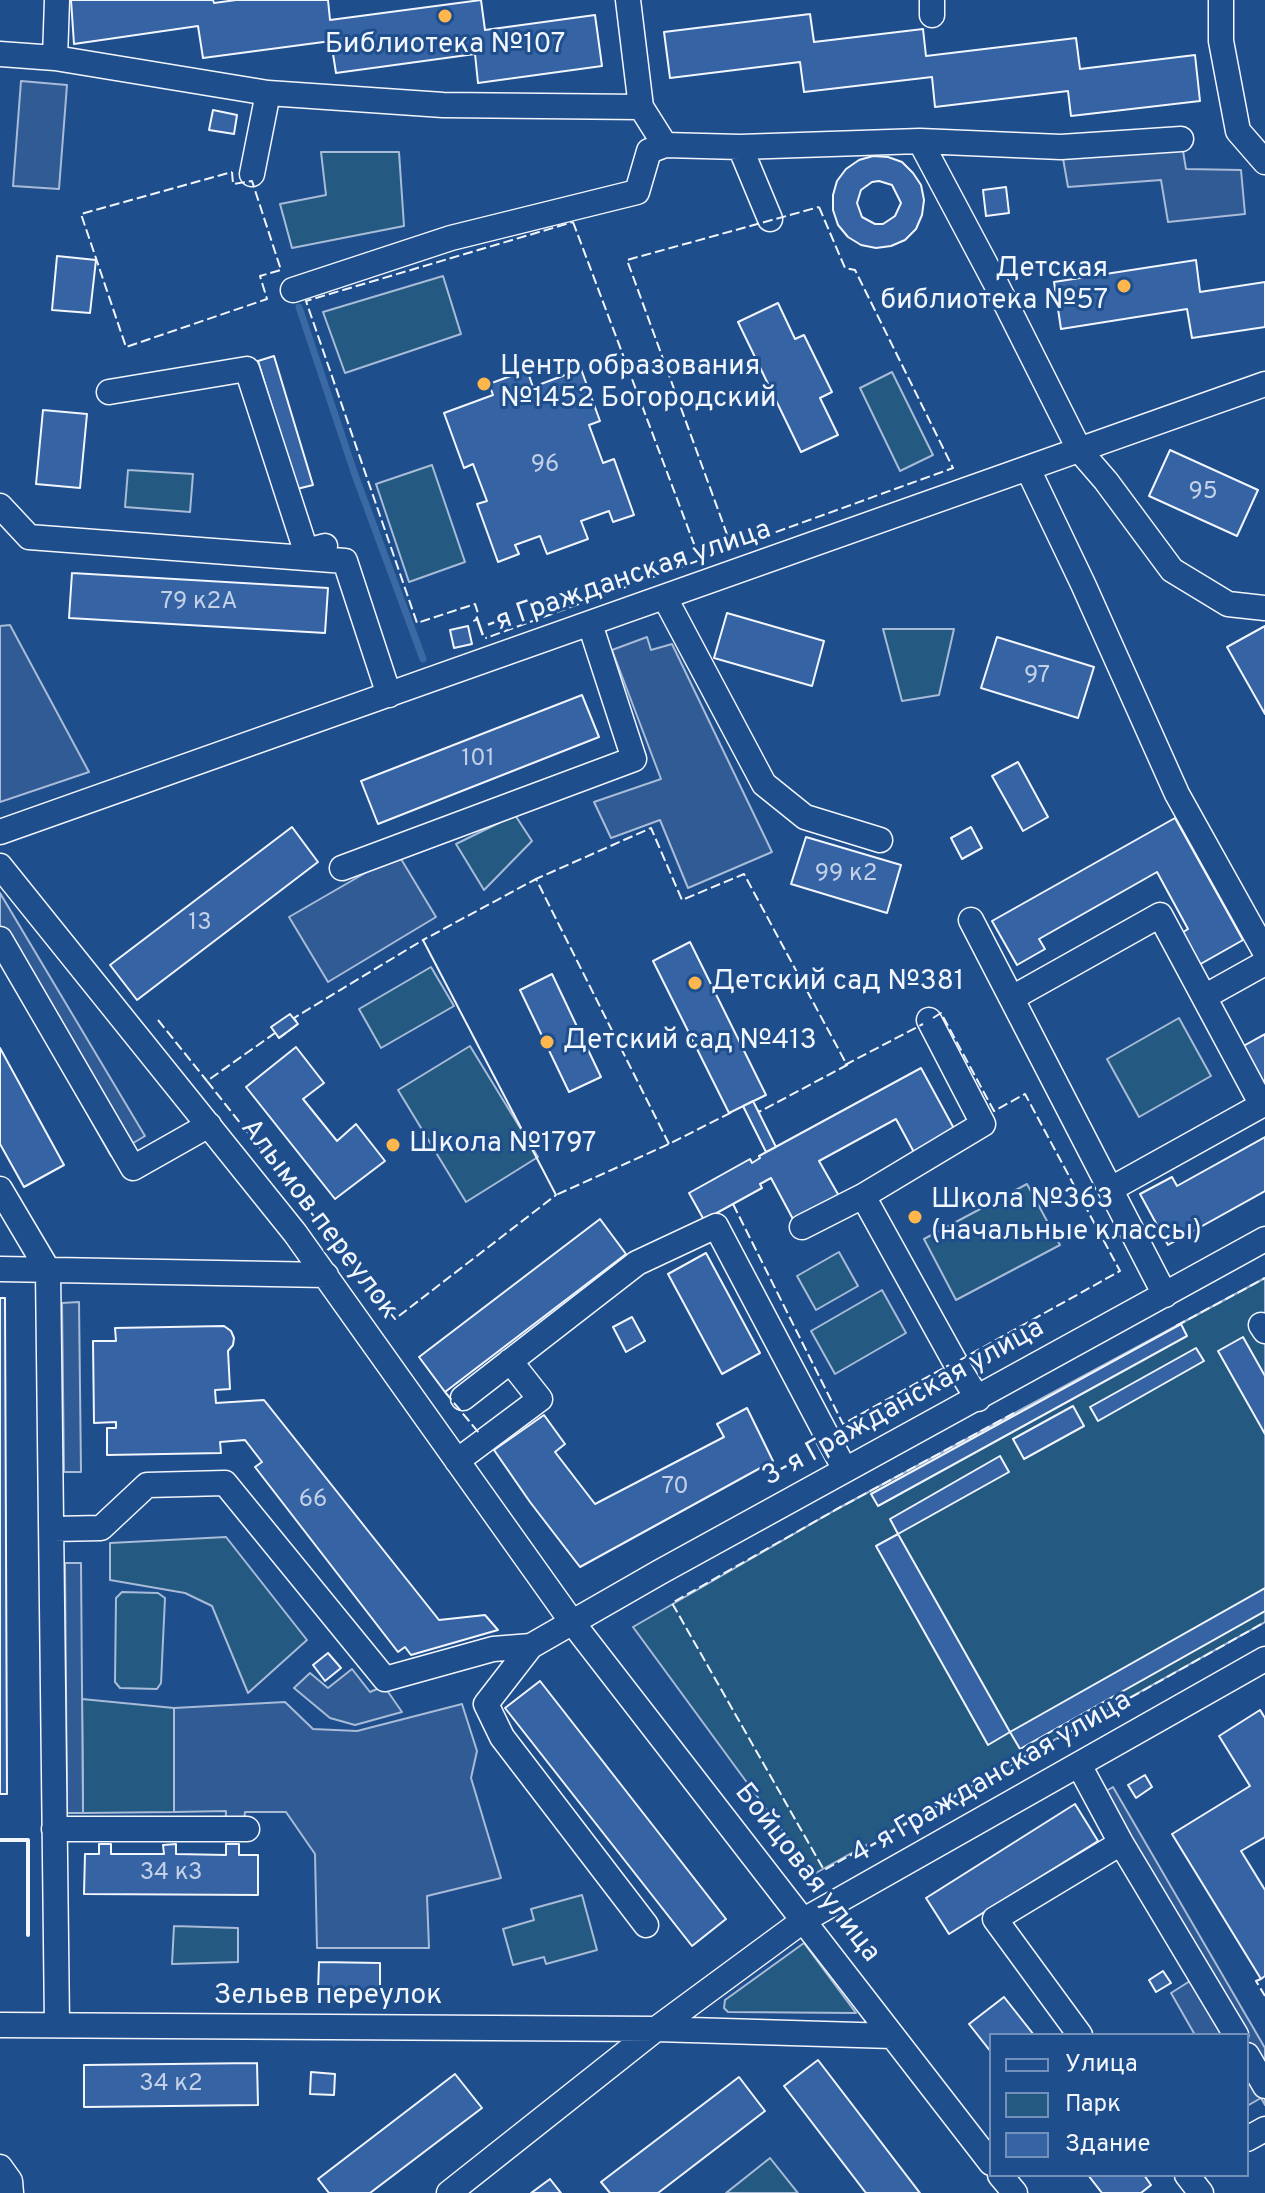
<!DOCTYPE html>
<html>
<head>
<meta charset="utf-8">
<style>
  body { margin:0 }
  #map { position:relative; width:1265px; height:2193px; overflow:hidden; background:#1f4e8c; font-family:Overpass,sans-serif }
  canvas { display:block }
  .legend { position:absolute; left:989px; top:2033px; width:260px; height:144px; box-sizing:border-box; background:#1f4e8c; border:2px solid #7391ba; margin:0; padding:10px 14px; list-style:none; font-size:24px; color:#f2f6ff }
  .legend li { display:flex; align-items:center; gap:16px; height:40px }
  .legend b { width:40px; border:2px solid #7391ba }
</style>
</head>
<body>
<div id="map">
<canvas width="1265" height="2193"></canvas>
<ul class="legend">
<li><b style="height:10px;background:#1f4e8c"></b>Улица</li>
<li><b style="height:22px;background:#245a82"></b>Парк</li>
<li><b style="height:22px;background:#3563a3"></b>Здание</li>
</ul>
</div>
<script>
const ctx = document.querySelector('canvas').getContext('2d');
ctx.lineJoin = 'round';
function fill(path, color) {
  ctx.fillStyle = color;
  ctx.fill(path, 'evenodd');
}
function poly(rows) {
  const path = new Path2D();
  for (const r of rows) {
    path.moveTo(r[0], r[1]);
    for (let i = 2; i < r.length; i += 2) path.lineTo(r[i], r[i + 1]);
  }
  return path;
}
function stroke(path, color, width, dash) {
  ctx.strokeStyle = color;
  ctx.lineWidth = width;
  ctx.lineCap = dash ? 'butt' : 'round';
  ctx.setLineDash(dash || []);
  ctx.stroke(path);
}
function drawText(font, color, halo, rows, align = 'center') {
  ctx.font = font + ' Overpass,sans-serif';
  ctx.lineWidth = 6;
  ctx.setLineDash([]);
  ctx.textBaseline = 'middle';
  ctx.strokeStyle = halo;
  ctx.fillStyle = color;
  for (const [text, x, y, turn = 0] of rows) {
    ctx.save();
    ctx.translate(x, y);
    ctx.rotate((+turn || 0) * Math.PI / 180);
    ctx.textAlign = isNaN(turn) ? turn : align;
    if (halo) ctx.strokeText(text, 0, 0);
    ctx.fillText(text, 0, 0);
    ctx.restore();
  }
}
const green = poly([
  [321,152,399,152,404,226,292,248,280,204,326,195,321,152],
  [443,276,461,334,345,373,323,312,443,276],
  [892,372,933,455,900,471,860,388,892,372],
  [432,465,465,562,409,582,376,484,432,465],
  [128,470,193,474,190,512,125,507,128,470],
  [883,629,954,629,939,695,902,701,883,629],
  [515,815,532,841,484,890,456,844,515,815],
  [431,967,454,1006,381,1048,359,1009,431,967],
  [1179,1018,1211,1076,1139,1117,1107,1059,1179,1018],
  [470,1046,538,1157,466,1202,398,1090,470,1046],
  [1027,1184,1060,1245,956,1300,924,1239,1027,1184],
  [839,1252,858,1286,816,1310,797,1276,839,1252],
  [1265,1278,1265,1622,814,1874,633,1627,837,1509,1265,1278],
  [882,1290,906,1333,835,1374,811,1331,882,1290],
  [226,1537,307,1640,248,1693,212,1606,185,1593,110,1580,110,1543,226,1537],
  [122,1592,158,1593,165,1598,161,1683,157,1689,120,1688,115,1682,116,1598,122,1592],
  [82,1699,174,1708,174,1812,83,1813,82,1699],
  [582,1895,597,1950,546,1964,544,1957,513,1965,503,1929,534,1920,531,1909,582,1895],
  [174,1926,238,1928,238,1962,172,1964,174,1926],
  [804,1943,856,2013,728,2012,724,2008,725,2000,804,1943],
  [770,2158,798,2193,726,2193,770,2158]
]);
const parking = poly([
  [21,81,67,85,59,189,13,186,21,81],
  [1181,139,1186,169,1241,170,1245,214,1168,222,1161,180,1068,187,1061,147,1181,139],
  [10,625,89,772,0,802,0,626,10,625],
  [647,637,651,650,672,644,772,852,688,888,660,820,611,838,594,802,661,779,612,650,647,637],
  [398,854,436,917,328,982,289,917,398,854],
  [0,893,145,1136,111,1156,0,959,0,893],
  [79,1302,81,1472,64,1472,62,1303,79,1302],
  [65,1563,81,1563,83,1813,67,1813,65,1563],
  [352,1669,370,1692,384,1686,402,1712,355,1725,330,1718,294,1688,310,1673,328,1688,352,1669],
  [285,1702,313,1729,357,1731,462,1704,477,1751,471,1778,501,1878,427,1896,429,1948,317,1948,315,1854,286,1812,245,1812,242,1838,225,1837,226,1811,174,1812,174,1708,285,1702],
  [1113,1787,1265,2048,1265,2105,1261,2098,1247,2106,1247,2035,1195,2035,1171,1993,1190,1981,1086,1803,1113,1787]
]);
const stream = poly([
  [299,307,355,475,423,659]
]);
const building = poly([
  [71,0,213,0,214,3,236,0,328,0,330,20,481,0,485,30,595,15,602,66,478,83,475,54,336,73,331,41,203,58,198,26,74,44,71,0],
  [810,14,814,42,923,29,926,56,1076,38,1080,69,1195,55,1200,101,1071,116,1068,91,935,107,932,77,804,92,800,62,670,78,664,32,810,14],
  [213,110,237,115,234,134,209,130,213,110],
  [873,156,888,157,902,162,913,173,921,185,924,200,922,215,916,229,905,240,891,246,876,248,861,245,848,237,838,225,833,210,833,195,837,181,846,169,859,160,873,156],
  [879,181,892,185,901,203,895,216,883,224,875,224,862,217,857,203,861,190,872,182,879,181],
  [1006,187,1009,213,986,216,983,190,1006,187],
  [57,256,96,260,90,313,52,310,57,256],
  [1196,260,1200,292,1265,282,1265,327,1192,338,1187,309,1061,329,1054,282,1196,260],
  [778,303,795,339,804,335,832,392,820,398,838,435,801,452,738,322,778,303],
  [274,356,313,485,297,489,258,361,274,356],
  [581,369,600,421,589,425,603,463,614,459,634,515,613,522,609,511,581,521,588,539,547,554,540,536,515,545,519,554,498,562,477,504,487,501,473,464,464,468,444,413,493,395,489,384,527,370,533,387,581,369],
  [43,410,87,414,80,488,36,484,43,410],
  [1170,450,1258,490,1237,536,1149,496,1170,450],
  [72,573,328,588,325,633,69,618,72,573],
  [727,613,824,641,812,686,714,658,727,613],
  [468,626,472,644,454,648,450,630,468,626],
  [1265,626,1265,714,1227,647,1265,626],
  [997,637,1094,667,1078,718,981,688,997,637],
  [582,695,599,737,378,824,361,781,582,695],
  [1018,762,1048,817,1023,831,992,776,1018,762],
  [1175,818,1243,940,1197,966,1180,934,1188,929,1157,872,1039,939,1045,949,1017,965,992,921,1175,818],
  [292,827,318,862,137,1000,110,965,292,827],
  [971,827,982,848,962,859,951,838,971,827],
  [806,837,901,865,887,913,791,884,806,837],
  [690,942,766,1095,729,1113,653,961,690,942],
  [552,974,601,1077,569,1092,520,990,552,974],
  [290,1014,298,1024,279,1038,271,1027,290,1014],
  [1265,1034,1265,1089,1238,1049,1265,1034],
  [296,1047,324,1083,303,1099,337,1141,356,1124,385,1161,335,1199,246,1087,296,1047],
  [0,1048,64,1165,24,1187,0,1144,0,1048],
  [921,1068,957,1134,916,1156,896,1119,819,1161,839,1196,794,1221,771,1178,760,1184,762,1188,704,1220,689,1193,750,1159,752,1163,760,1158,759,1156,921,1068],
  [753,1101,776,1147,766,1152,743,1106,753,1101],
  [1265,1137,1265,1191,1168,1245,1140,1194,1172,1177,1177,1186,1265,1137],
  [600,1219,626,1254,445,1392,419,1357,600,1219],
  [706,1253,760,1353,722,1374,668,1274,706,1253],
  [0,1298,5,1298,7,1794,0,1794,0,1298],
  [632,1317,645,1341,626,1352,613,1327,632,1317],
  [1181,1324,1187,1336,878,1506,871,1494,1181,1324],
  [224,1326,231,1331,234,1338,233,1345,228,1351,230,1389,215,1390,216,1403,264,1400,439,1620,485,1615,498,1630,411,1655,405,1647,398,1652,255,1467,262,1462,245,1440,220,1442,221,1453,107,1455,107,1428,116,1428,116,1422,94,1423,93,1341,116,1341,115,1328,224,1326],
  [1243,1337,1265,1376,1265,1434,1218,1351,1243,1337],
  [1196,1348,1204,1361,1098,1421,1090,1407,1196,1348],
  [1073,1406,1084,1426,1024,1459,1013,1439,1073,1406],
  [747,1408,773,1461,580,1567,530,1502,494,1450,544,1415,565,1444,555,1452,595,1504,724,1437,717,1424,747,1408],
  [1000,1456,1009,1472,898,1534,890,1519,1000,1456],
  [898,1534,1010,1732,988,1745,876,1546,898,1534],
  [1265,1588,1265,1611,1020,1749,1010,1732,1265,1588],
  [328,1653,341,1668,325,1681,313,1665,328,1653],
  [540,1681,726,1919,692,1946,505,1708,540,1681],
  [1260,1710,1265,1718,1265,1837,1241,1851,1265,1890,1265,1976,1261,1979,1172,1834,1250,1786,1219,1736,1260,1710],
  [1145,1775,1152,1787,1136,1798,1128,1785,1145,1775],
  [1075,1804,1098,1841,949,1934,926,1898,1075,1804],
  [99,1844,111,1844,111,1854,164,1854,163,1845,176,1844,176,1854,226,1855,226,1844,239,1844,239,1855,258,1855,258,1895,84,1894,85,1854,99,1854,99,1844],
  [319,1962,380,1963,380,1993,318,1992,319,1962],
  [1163,1971,1171,1983,1156,1992,1149,1980,1163,1971],
  [1004,1997,1034,2035,991,2035,991,2052,969,2024,1004,1997],
  [818,2060,920,2193,866,2193,784,2086,818,2060],
  [257,2063,258,2105,84,2107,84,2065,257,2063],
  [311,2072,335,2074,334,2095,310,2094,311,2072],
  [455,2074,482,2108,370,2193,329,2193,318,2179,455,2074],
  [739,2077,765,2111,658,2193,610,2193,601,2182,739,2077],
  [1088,2175,1144,2175,1151,2185,1141,2193,1102,2193,1088,2175],
  [550,2179,561,2193,531,2193,550,2179]
]);
const minor = poly([
  [628,0,641,107,665,145,740,147,920,141,1061,147,1181,139],
  [932,0,932,15],
  [1221,0,1221,41,1238,131,1265,162],
  [0,54,55,58,268,93,443,105,641,107],
  [55,58,57,0],
  [920,141,995,282,1080,451,1106,481,1172,570,1228,604,1265,608],
  [740,147,770,219],
  [252,174,268,93],
  [293,290,451,238,637,192,649,151,665,145],
  [109,392,247,369,306,551,325,546],
  [1028,469,1083,584,1177,794,1265,952],
  [0,506,29,537,345,561,389,695],
  [665,598,764,784,805,817,880,840],
  [0,832,1265,384],
  [0,866,295,1233,572,1622,991,2163],
  [342,868,634,759,590,624],
  [971,920,1165,1295],
  [0,939,133,1168,209,1125],
  [1204,997,1265,963],
  [1012,998,1160,915,1262,1105,1111,1189],
  [0,1189,48,1270,57,2025],
  [863,1196,983,1124,929,1020],
  [802,1227,863,1196,955,1362,978,1399],
  [0,1269,326,1275],
  [1261,1325,1265,1331],
  [463,1398,637,1263,716,1226,845,1470],
  [457,1461,540,1399,510,1361],
  [53,1529,101,1528,147,1485,225,1483,385,1679,493,1649,531,1646,660,1572,1265,1239],
  [531,1646,486,1704,502,1737,646,1925],
  [1079,1765,1121,1843,1236,2035],
  [54,1829,247,1829],
  [0,2025,656,2029,892,2036],
  [1080,2035,995,1919,1121,1843],
  [1247,2055,1265,2086],
  [1247,2139,1265,2129],
  [0,2167,10,2181,11,2193],
  [1000,2175,1015,2193],
  [1187,2175,1201,2193],
  [449,2193,656,2029,804,1920,1265,1659]
]);
const fence = poly([
  [232,172,233,184,252,181,281,270,260,276,267,299,126,347,81,214,232,172],
  [819,207,845,268,855,270,953,468,732,548,627,260,819,207],
  [573,222,700,560,486,638,475,604,417,623,306,301,573,222],
  [423,940,556,1195,395,1319,207,1081,275,1033,279,1038,298,1024,294,1018,423,940],
  [933,1018,941,1013,994,1111,1025,1094,1120,1271,960,1360],
  [158,1020,207,1081],
  [845,1065,923,1024],
  [669,1144,536,879,651,828,682,900,744,874,847,1065,759,1112,758,1110],
  [669,1144,536,879,423,940,556,1195,669,1144,734,1111],
  [733,1204,843,1424,949,1365],
  [1176,1326,1265,1278],
  [445,1392,479,1433],
  [1014,1413,837,1509,672,1603,824,1870,1265,1622],
  [1261,1979,1256,1981,1265,1996]
]);
const wall = poly([
  [0,1840,28,1840,28,1935]
]);
const markers = [
  [445,16,8,"#ffb74d"],
  [1124,286,8,"#ffb74d"],
  [484,384,8,"#ffb74d"],
  [695,983,8,"#ffb74d"],
  [547,1042,8,"#ffb74d"],
  [393,1145,8,"#ffb74d"],
  [915,1217,8,"#ffb74d"]
];
const numberNames = [
  ["96",545,466],
  ["95",1203,493],
  ["79 к2А",199,603],
  ["97",1037,677],
  ["101",478,760],
  ["99 к2",846,875],
  ["13",200,924],
  ["70",675,1488],
  ["66",313,1501],
  ["34 к3",171,1874],
  ["34 к2",171,2085]
];
const poiNames = [
  ["Библиотека №107",445,46,"center"],
  ["Детская",1108,270,"right"],
  ["библиотека №57",1108,302,"right"],
  ["Центр образования",500,368],
  ["№1452 Богородский",500,400],
  ["Детский сад №381",711,983],
  ["Детский сад №413",563,1042],
  ["Школа №1797",409,1145],
  ["Школа №363",931,1201],
  ["(начальные классы)",931,1233]
];
const streetNames = [
  ["1-я Гражданская улица",623,581,-19],
  ["Алымов переулок",318,1220,53],
  ["3-я Гражданская улица",904,1404,-29],
  ["4-я Гражданская улица",992,1779,-30],
  ["Бойцовая улица",806,1874,52],
  ["Зельев переулок",328,1997]
];
fill(green, '#245a82');
stroke(green, '#a8bbd7', 2);
fill(parking, '#305b95');
stroke(parking, '#a8bbd7', 2);
stroke(stream, '#3b69a3', 7);
fill(building, '#3563a3');
stroke(building, '#f2f6ff', 2);
stroke(minor, '#f2f6ff', 27);
stroke(minor, '#1f4e8c', 24);
stroke(fence, '#f2f6ff', 2, [10, 4]);
stroke(wall, '#f2f6ff', 4);
for (const [x, y, r, color] of markers) {
  const dot = new Path2D();
  dot.arc(x, y, r, 0, 2 * Math.PI);
  ctx.fillStyle = color;
  ctx.fill(dot);
  stroke(dot, '#1f4e8c', 3);
}
drawText('24px', '#c3d1e8', null, numberNames);
drawText('28px', '#f2f6ff', '#1f4e8c', poiNames, 'left');
drawText('28px', '#f2f6ff', '#1f4e8c', streetNames);
</script>
</body>
</html>
